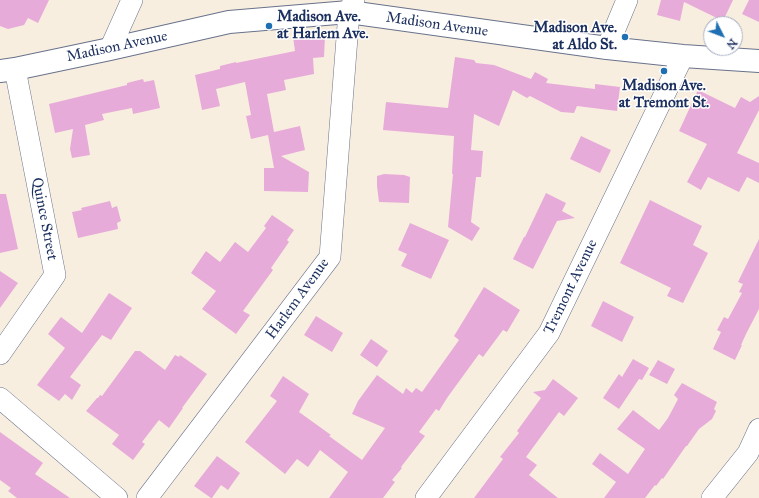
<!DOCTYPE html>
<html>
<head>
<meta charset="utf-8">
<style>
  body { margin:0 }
  #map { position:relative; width:759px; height:498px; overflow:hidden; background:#f8eedf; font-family:"IM FELL Great Primer",serif }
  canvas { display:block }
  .north { position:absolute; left:703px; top:16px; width:40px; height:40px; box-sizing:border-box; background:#fff; border:1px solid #a4acbf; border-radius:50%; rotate:132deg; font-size:11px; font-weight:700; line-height:16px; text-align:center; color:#1b2f5e }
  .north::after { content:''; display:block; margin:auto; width:14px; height:18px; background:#1f6fb2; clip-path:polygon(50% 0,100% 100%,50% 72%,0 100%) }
</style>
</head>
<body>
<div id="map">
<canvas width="759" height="498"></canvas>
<div class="north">N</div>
</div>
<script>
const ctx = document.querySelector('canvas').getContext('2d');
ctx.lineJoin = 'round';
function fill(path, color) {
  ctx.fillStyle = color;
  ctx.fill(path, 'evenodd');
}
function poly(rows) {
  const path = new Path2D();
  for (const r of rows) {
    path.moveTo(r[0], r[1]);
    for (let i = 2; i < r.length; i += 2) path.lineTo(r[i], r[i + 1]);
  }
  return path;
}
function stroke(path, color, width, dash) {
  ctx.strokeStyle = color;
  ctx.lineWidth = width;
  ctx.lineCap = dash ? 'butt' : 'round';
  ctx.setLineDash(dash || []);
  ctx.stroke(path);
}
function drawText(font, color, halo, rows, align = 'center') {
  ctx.font = font + ' "IM FELL Great Primer",serif';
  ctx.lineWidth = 3;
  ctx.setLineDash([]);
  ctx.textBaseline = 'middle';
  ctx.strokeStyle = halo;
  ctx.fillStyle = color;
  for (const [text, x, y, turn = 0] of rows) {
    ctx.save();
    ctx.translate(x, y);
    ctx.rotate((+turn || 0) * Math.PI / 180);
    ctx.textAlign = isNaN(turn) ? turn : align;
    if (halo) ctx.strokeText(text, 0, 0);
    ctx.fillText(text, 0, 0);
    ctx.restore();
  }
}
const building = poly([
  [0,0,49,0,38,23,28,18,24,25,8,29,0,26],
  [661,0,733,0,723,21,684,2,680,21,657,15],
  [749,0,759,0,759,22,742,14],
  [305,35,325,36,324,57,313,58,314,74,284,80,286,90,267,94,274,132,300,126,305,150,281,156,309,172,308,192,264,191,264,168,274,168,268,135,251,139,246,116,251,115,245,82,216,89,220,106,202,110,195,75,220,69,220,66,236,62,236,63,295,51,293,37],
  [455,57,474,60,476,63,494,65,531,79,535,72,548,79,546,83,595,89,595,84,620,87,617,111,577,106,574,113,561,112,530,96,527,98,513,90,499,126,474,114,471,150,483,151,481,177,476,177,471,222,480,228,472,241,448,227,453,174,452,174,454,136,383,130,386,102,448,108],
  [143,79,144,82,154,80,160,108,133,114,132,108,102,114,104,120,85,125,90,155,72,158,70,149,73,129,55,133,49,104,127,85,127,83],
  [698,90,735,108,741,97,750,102,759,96,759,110,737,153,759,163,759,183,747,177,739,192,708,177,701,190,687,182,707,144,679,131],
  [581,136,611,150,600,173,570,159],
  [384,174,404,175,410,177,409,203,379,202,377,186,377,176],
  [546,193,566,203,562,211,575,218,557,221,533,269,513,259,524,237,525,237],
  [0,194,6,194,18,249,0,253],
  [650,200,702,226,693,245,708,253,683,303,667,296,671,288,620,263],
  [110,201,112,208,117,206,121,221,117,223,118,229,78,238,72,212,82,210,81,208],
  [272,215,294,230,287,240,289,242,271,268,273,270,243,311,250,315,236,334,202,309,216,291,191,273,206,251,220,262,235,242,248,252,266,228,264,226],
  [410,223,449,240,431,279,401,266,407,254,398,250],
  [759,239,759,309,746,334,741,345,742,345,735,360,713,349,721,332,717,330,724,317,728,319,742,293,739,292,743,284,738,282],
  [0,271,18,283,0,308],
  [484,287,520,310,507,332,503,330,483,357,479,354,447,398,439,411,436,409,419,432,425,436,401,467,402,468,392,480,395,482,383,498,329,498,348,472,320,450,308,467,297,459,285,474,245,442,277,401,270,396,283,376,309,394,299,412,331,435,329,436,362,460,385,428,352,414,358,401,377,375,403,394,406,388,412,393,416,388,422,392,459,340,454,336],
  [109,293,132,308,111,340,102,335,70,377,81,385,72,400,65,394,59,401,37,385,65,348,48,334,61,317,82,333],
  [603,301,634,317,622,342,591,326],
  [316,316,343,333,332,352,304,335],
  [371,339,388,351,377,367,360,355],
  [135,351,140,351,165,370,175,355,179,357,180,355,207,374,182,408,183,408,169,428,159,420,142,442,145,444,133,460,112,444,119,435,86,411,97,398,98,398,100,395,102,396],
  [633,359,649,368,642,380,639,379,619,409,603,398,619,374,622,377],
  [658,360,675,369,667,384,649,375],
  [553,379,578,398,564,416,559,412,526,457,537,465,529,475,558,498,474,498,503,459,500,457,519,433,517,431,541,398,533,392,545,390],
  [682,383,717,402,714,409,716,411,712,419,699,429,687,446,686,446,663,479,662,478,656,486,655,485,645,498,604,498,616,482,592,464,600,453,628,474,645,449,617,429,633,410,659,430,668,418,678,399,674,395],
  [0,432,43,463,35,474,70,498,17,498,8,491,11,488,0,480],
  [217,456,240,473,228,490,221,485,212,498,211,498,194,486]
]);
const minor = poly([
  [607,48,627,0],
  [110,49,132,0],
  [0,354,55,275,15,69],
  [0,398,117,498],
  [147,498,330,257,349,12,354,0],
  [426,498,549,333,683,56],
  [712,498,748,453,759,429]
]);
const major = poly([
  [0,71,15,69,110,49,229,22,349,12,607,48,683,56,759,61]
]);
const markers = [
  [269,26,4,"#1f6fb2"],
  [625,37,4,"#1f6fb2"],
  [664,71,4,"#1f6fb2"]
];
const poiNames = [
  ["Madison Ave.",277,17],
  ["at Harlem Ave.",277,34],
  ["Madison Ave.",617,28,"right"],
  ["at Aldo St.",617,45,"right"],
  ["Madison Ave.",664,86,"center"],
  ["at Tremont St.",664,103,"center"]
];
const streetNames = [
  ["Madison Avenue",437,25,8],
  ["Madison Avenue",117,47,-12],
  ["Quince Street",44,219,79],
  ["Tremont Avenue",571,287,-64],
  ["Harlem Avenue",298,299,-54]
];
fill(building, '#e7abd9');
stroke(minor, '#68728b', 22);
stroke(major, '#68728b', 24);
stroke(minor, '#fff', 21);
stroke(major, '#fff', 22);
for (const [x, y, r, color] of markers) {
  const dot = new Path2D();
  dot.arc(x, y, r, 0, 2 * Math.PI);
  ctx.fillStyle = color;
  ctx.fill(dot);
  stroke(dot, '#fff', 1.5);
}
drawText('bold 15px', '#1b2f5e', '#fff', poiNames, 'left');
drawText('15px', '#1b2f5e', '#fff', streetNames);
</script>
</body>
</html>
